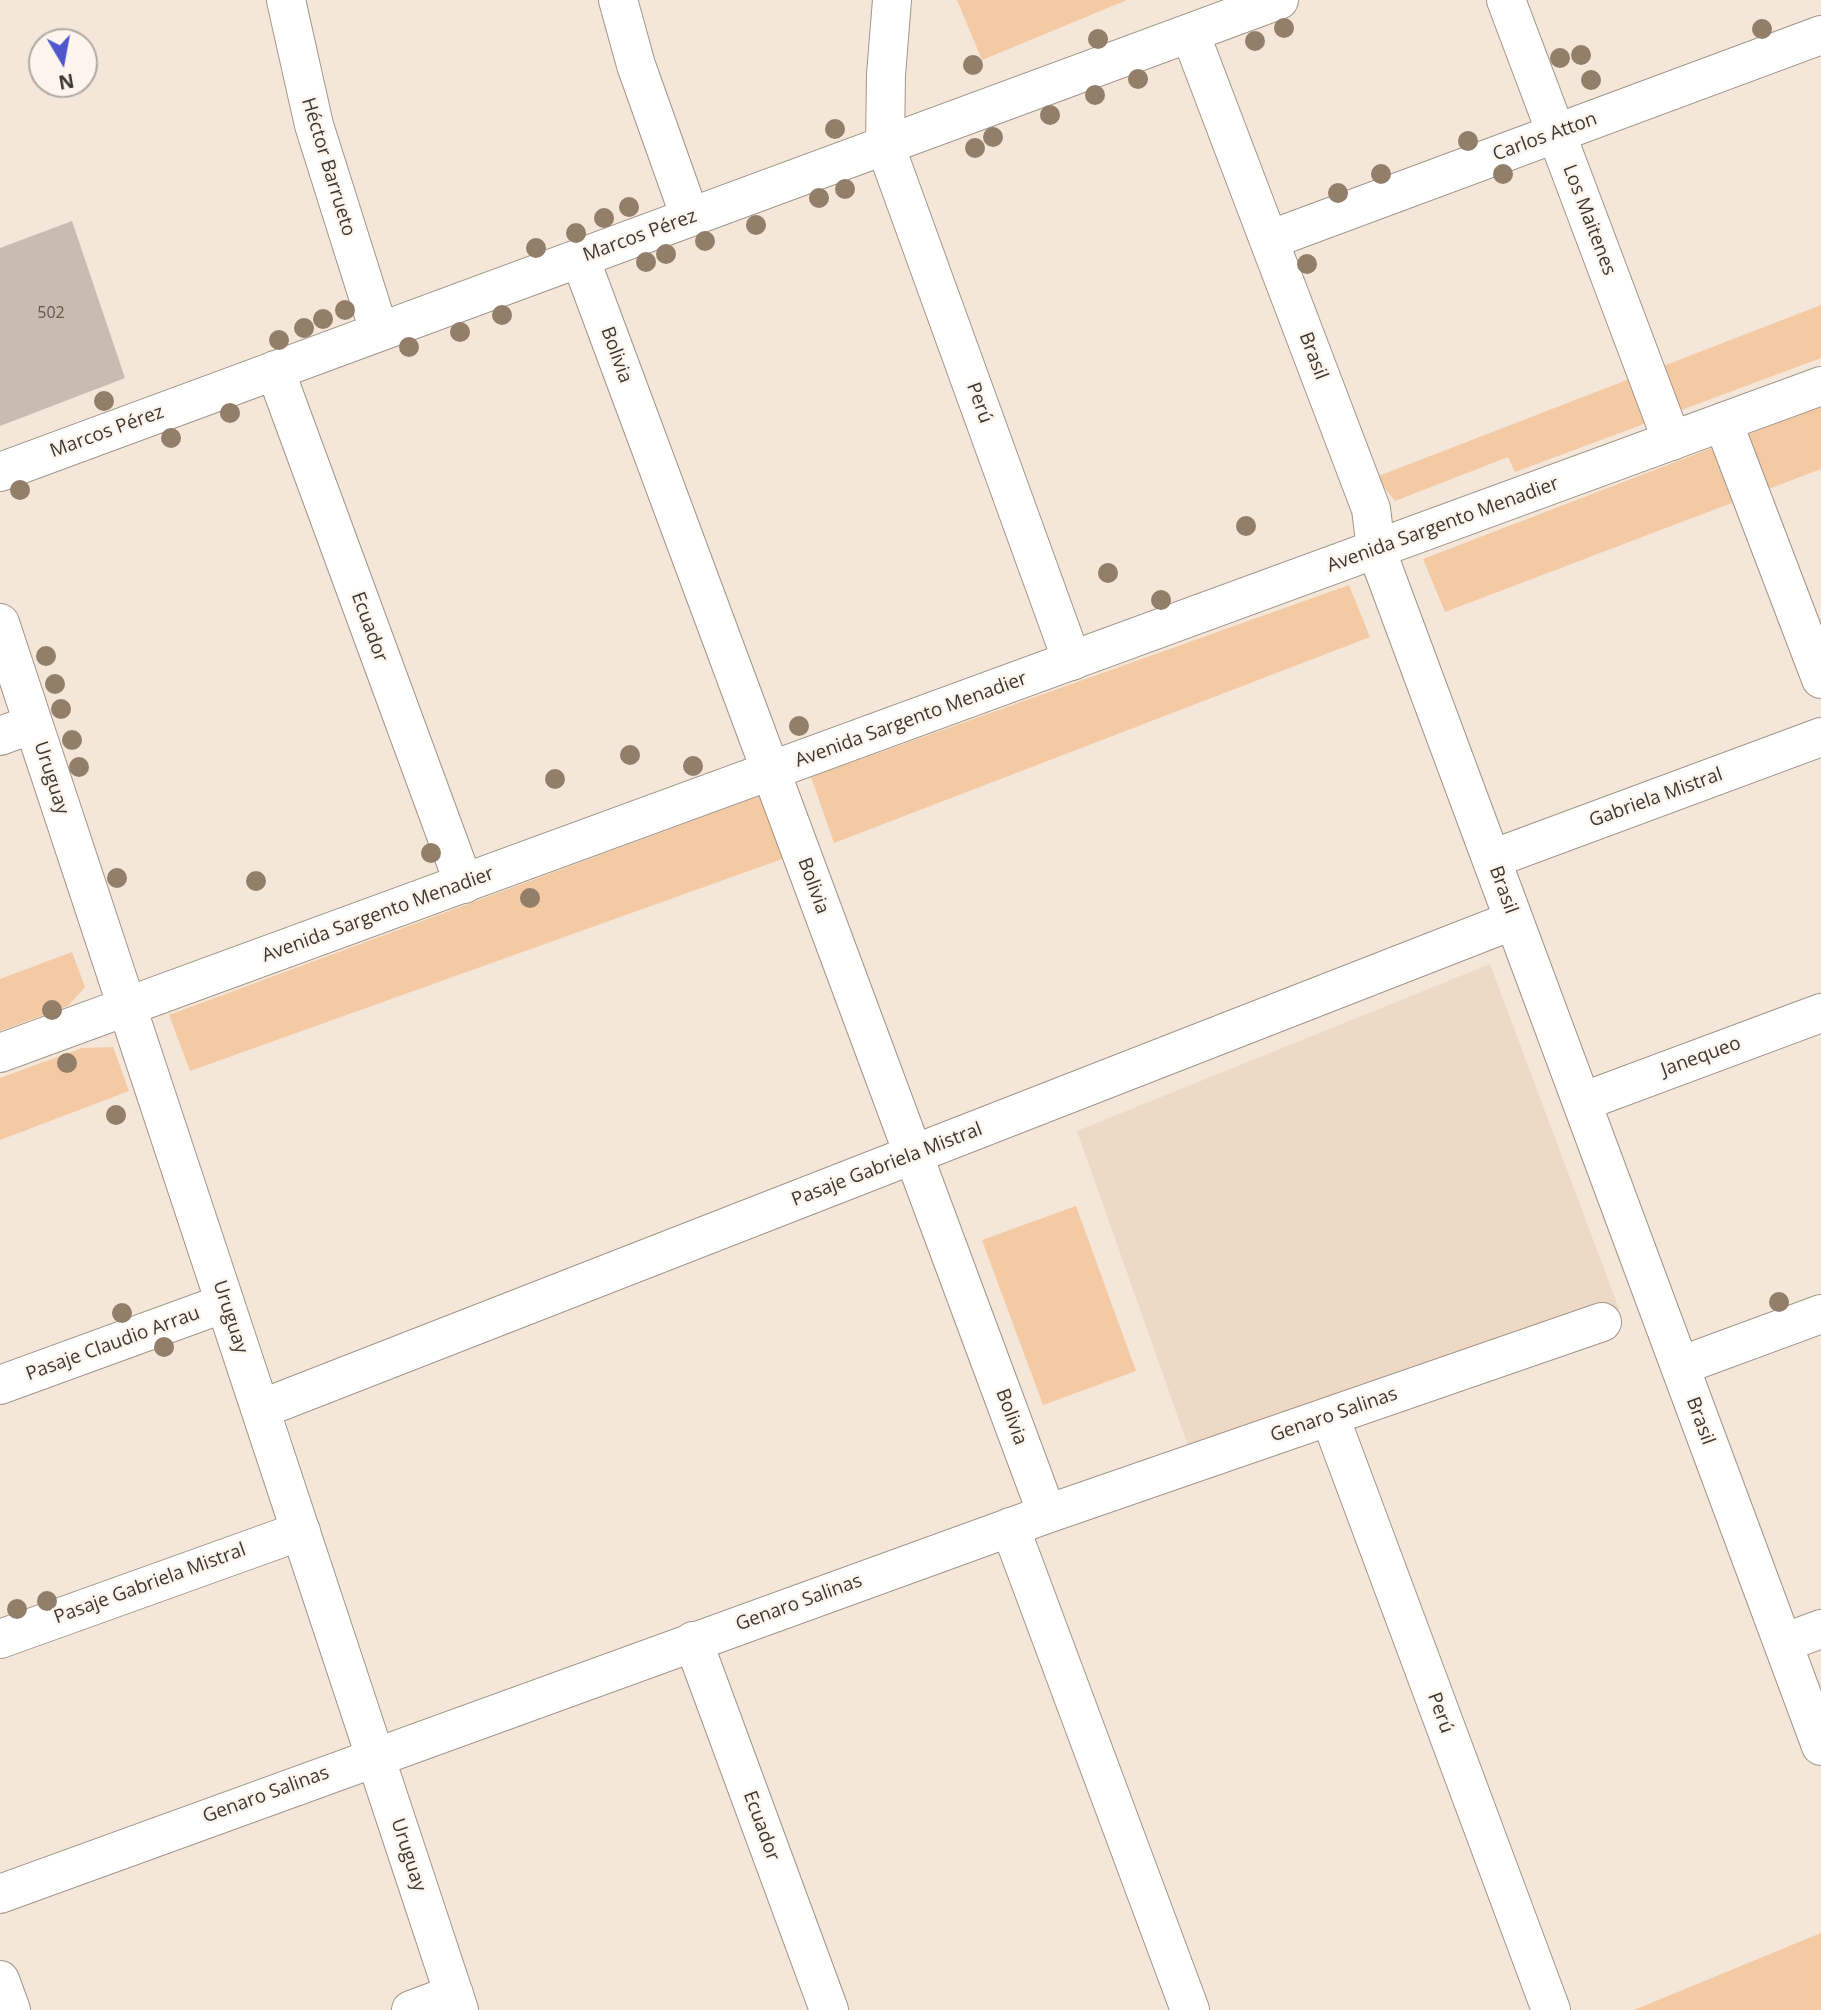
<!DOCTYPE html>
<html>
<head>
<meta charset="utf-8">
<style>
  body { margin:0 }
  #map { position:relative; width:1821px; height:2010px; overflow:hidden; background:#f4e6d9; font-family:"Open Sans",sans-serif }
  canvas { display:block }
  .north { position:absolute; left:28px; top:28px; width:70px; height:70px; box-sizing:border-box; background:#fdf5ed; border:2px solid #b0a9a3; border-radius:50%; rotate:170deg; font-size:19px; font-weight:700; line-height:28px; text-align:center; color:#3d3833 }
  .north::after { content:''; display:block; margin:auto; width:24px; height:32px; background:#4f56cc; clip-path:polygon(50% 0,100% 100%,50% 72%,0 100%) }
</style>
</head>
<body>
<div id="map">
<canvas width="1821" height="2010"></canvas>
<div class="north">N</div>
</div>
<script>
const ctx = document.querySelector('canvas').getContext('2d');
ctx.lineJoin = 'round';
function fill(path, color) {
  ctx.fillStyle = color;
  ctx.fill(path, 'evenodd');
}
function poly(rows) {
  const path = new Path2D();
  for (const r of rows) {
    path.moveTo(r[0], r[1]);
    for (let i = 2; i < r.length; i += 2) path.lineTo(r[i], r[i + 1]);
  }
  return path;
}
function stroke(path, color, width, dash) {
  ctx.strokeStyle = color;
  ctx.lineWidth = width;
  ctx.lineCap = dash ? 'butt' : 'round';
  ctx.setLineDash(dash || []);
  ctx.stroke(path);
}
function drawText(font, color, halo, rows, align = 'center') {
  ctx.font = font + ' "Open Sans",sans-serif';
  ctx.lineWidth = 5;
  ctx.setLineDash([]);
  ctx.textBaseline = 'middle';
  ctx.strokeStyle = halo;
  ctx.fillStyle = color;
  for (const [text, x, y, turn = 0] of rows) {
    ctx.save();
    ctx.translate(x, y);
    ctx.rotate((+turn || 0) * Math.PI / 180);
    ctx.textAlign = isNaN(turn) ? turn : align;
    if (halo) ctx.strokeText(text, 0, 0);
    ctx.fillText(text, 0, 0);
    ctx.restore();
  }
}
const built = poly([
  [1490,964,1619,1309,1191,1454,1077,1131]
]);
const green = poly([
  [957,0,1127,0,982,60],
  [1821,305,1821,358,1515,472,1508,457,1395,501,1376,477],
  [1821,406,1821,469,1445,612,1423,559],
  [1349,585,1370,637,834,843,811,777],
  [759,796,785,858,190,1071,169,1015],
  [72,952,85,987,68,1006,0,1031,0,979],
  [113,1047,129,1091,0,1140,0,1078,82,1048],
  [1076,1206,1136,1371,1043,1405,982,1240],
  [1821,1933,1821,2010,1634,2010]
]);
const building = poly([
  [72,221,125,378,0,426,0,248]
]);
const minor = poly([
  [286,0,314,125,379,331],
  [618,0,636,65,690,217],
  [892,0,886,75,885,145,1072,661],
  [1506,0,1672,441],
  [1190,33,1371,509,1376,549,1821,1746],
  [1269,240,1821,35],
  [580,258,1047,1514],
  [275,370,464,884],
  [1723,422,1821,679],
  [0,472,1279,0],
  [0,623,459,2010],
  [0,736,33,724],
  [1492,859,1821,737],
  [1582,1102,1821,1013],
  [1680,1366,1821,1314],
  [0,1385,225,1303],
  [261,1409,1514,920],
  [1330,1417,1551,2010],
  [1010,1527,1190,2010],
  [0,1639,301,1531],
  [693,1641,829,2010],
  [1783,1643,1821,1629],
  [0,1894,1047,1514,1602,1322],
  [0,1980,11,2010],
  [411,2010,454,1994]
]);
const major = poly([
  [0,1053,1821,386]
]);
const trees = [
  [1284,28],
  [1762,29],
  [1098,39],
  [1255,41],
  [1581,55],
  [1560,58],
  [973,65],
  [1138,79],
  [1591,80],
  [1095,95],
  [1050,115],
  [835,129],
  [993,137],
  [1468,141],
  [975,148],
  [1381,174],
  [1503,174],
  [845,189],
  [1338,193],
  [819,198],
  [629,207],
  [604,218],
  [756,225],
  [576,233],
  [705,241],
  [536,248],
  [666,254],
  [646,262],
  [1307,264],
  [345,310],
  [502,315],
  [323,319],
  [304,328],
  [460,332],
  [279,340],
  [409,347],
  [104,401],
  [230,413],
  [171,438],
  [20,490],
  [1246,526],
  [1108,573],
  [1161,600],
  [46,656],
  [55,684],
  [61,709],
  [799,726],
  [72,740],
  [630,755],
  [693,766],
  [79,767],
  [555,779],
  [431,853],
  [117,878],
  [256,881],
  [530,898],
  [52,1010],
  [67,1063],
  [116,1115],
  [1779,1302],
  [122,1313],
  [164,1347],
  [47,1601],
  [17,1609]
];
const numberNames = [
  ["502",51,313]
];
const streetNames = [
  ["Carlos Atton",1545,137,-20],
  ["Héctor Barrueto",328,167,73],
  ["Los Maitenes",1589,220,69],
  ["Marcos Pérez",640,236,-20],
  ["Bolivia",616,355,70],
  ["Brasil",1313,356,69],
  ["Perú",979,403,70],
  ["Marcos Pérez",107,432,-20],
  ["Avenida Sargento Menadier",1443,525,-20],
  ["Ecuador",369,627,70],
  ["Avenida Sargento Menadier",911,720,-20],
  ["Uruguay",51,778,72],
  ["Gabriela Mistral",1656,798,-20],
  ["Bolivia",813,886,70],
  ["Brasil",1503,890,70],
  ["Avenida Sargento Menadier",378,915,-20],
  ["Janequeo",1701,1057,-20],
  ["Pasaje Gabriela Mistral",887,1165,-21],
  ["Uruguay",230,1317,72],
  ["Pasaje Claudio Arrau",113,1344,-20],
  ["Genaro Salinas",1334,1415,-19],
  ["Bolivia",1011,1417,70],
  ["Brasil",1700,1421,70],
  ["Pasaje Gabriela Mistral",150,1584,-20],
  ["Genaro Salinas",799,1603,-20],
  ["Perú",1440,1713,70],
  ["Genaro Salinas",266,1795,-20],
  ["Ecuador",761,1826,70],
  ["Uruguay",408,1855,72]
];
fill(built, '#edd9c6');
fill(green, '#f3caa3');
fill(building, '#c9bbaf');
stroke(minor, '#a29589', 40);
stroke(major, '#a29589', 40);
stroke(minor, '#fff', 38);
stroke(major, '#fff', 38);
ctx.fillStyle = '#927e69';
for (const [x, y] of trees) {
  ctx.beginPath();
  ctx.arc(x, y, 10, 0, 2 * Math.PI);
  ctx.fill();
}
drawText('16px', '#605952', null, numberNames);
drawText('19px', '#3d3833', '#fdf5ed', streetNames);
</script>
</body>
</html>
